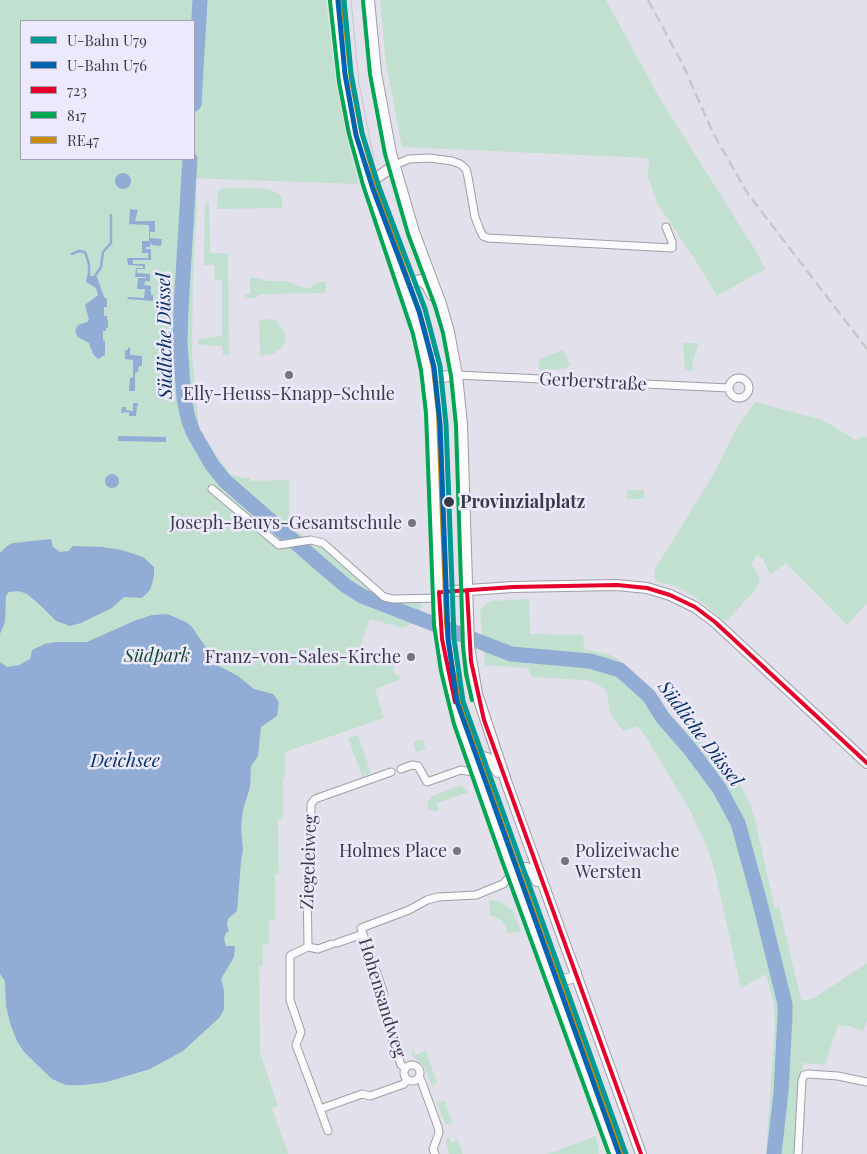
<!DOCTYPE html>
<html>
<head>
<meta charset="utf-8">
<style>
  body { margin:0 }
  #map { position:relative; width:867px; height:1154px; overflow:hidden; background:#e2e0ea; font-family:"Playfair Display",serif }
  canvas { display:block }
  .legend { position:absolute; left:20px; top:20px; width:175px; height:140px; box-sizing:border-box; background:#ebe9fb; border:1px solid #a5a3b1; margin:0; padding:6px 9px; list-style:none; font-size:15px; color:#3c3b43 }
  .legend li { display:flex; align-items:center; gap:10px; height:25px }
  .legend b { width:25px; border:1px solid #a5a3b1 }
</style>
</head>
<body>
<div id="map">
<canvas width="867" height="1154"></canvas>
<ul class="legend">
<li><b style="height:6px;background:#009a93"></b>U-Bahn U79</li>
<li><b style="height:6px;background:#0063af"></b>U-Bahn U76</li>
<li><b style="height:6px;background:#e4002b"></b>723</li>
<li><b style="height:6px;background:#00a651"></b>817</li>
<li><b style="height:6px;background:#c88b11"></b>RE47</li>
</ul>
</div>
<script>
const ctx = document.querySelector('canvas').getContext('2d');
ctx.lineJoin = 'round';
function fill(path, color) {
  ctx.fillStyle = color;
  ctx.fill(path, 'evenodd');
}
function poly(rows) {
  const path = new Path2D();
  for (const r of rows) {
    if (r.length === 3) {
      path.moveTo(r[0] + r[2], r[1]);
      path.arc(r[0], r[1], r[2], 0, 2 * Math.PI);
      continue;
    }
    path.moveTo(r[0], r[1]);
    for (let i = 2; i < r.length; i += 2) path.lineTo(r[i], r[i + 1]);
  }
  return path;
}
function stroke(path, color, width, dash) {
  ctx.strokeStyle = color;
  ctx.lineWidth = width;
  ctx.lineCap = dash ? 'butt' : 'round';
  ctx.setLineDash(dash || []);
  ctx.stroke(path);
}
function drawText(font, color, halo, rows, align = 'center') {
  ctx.font = font + ' "Playfair Display",serif';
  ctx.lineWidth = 5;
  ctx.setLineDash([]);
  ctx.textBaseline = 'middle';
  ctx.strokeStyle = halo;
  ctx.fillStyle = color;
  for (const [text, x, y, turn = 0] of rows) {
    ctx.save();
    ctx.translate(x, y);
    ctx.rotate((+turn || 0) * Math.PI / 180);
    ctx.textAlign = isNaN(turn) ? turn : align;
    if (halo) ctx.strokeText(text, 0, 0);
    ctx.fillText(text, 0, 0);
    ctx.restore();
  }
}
const green = poly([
  [0,0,326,0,336,82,346,135,358,181,357,184,189,178,188,184,195,184,197,203,193,278,192,353,199,430,230,474,243,478,250,478,250,481,289,480,289,524,305,538,306,540,324,547,353,575,378,593,385,597,423,599,417,621,403,628,370,619,358,652,358,654,373,659,385,657,393,653,395,655,394,670,395,674,400,676,399,680,375,689,384,718,285,752,285,777,283,778,283,819,278,819,279,874,275,874,275,920,269,921,269,943,263,944,263,966,259,966,260,1052,278,1106,272,1108,288,1154,0,1154],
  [21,21,194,21,194,159,21,159],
  [380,0,606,0,659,97,759,256,765,269,717,296,696,261,657,203,648,177,649,158,402,147,386,63],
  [223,188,261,188,270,190,279,194,282,199,282,208,217,209,217,195,219,190],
  [205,203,209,203,210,253,228,253,229,355,223,355,222,346,198,345,198,339,222,336,222,280,215,280,214,265,204,265],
  [250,278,260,278,265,281,285,281,308,289,318,282,326,282,326,293,261,294,255,298,247,298,244,294,250,294],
  [275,319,284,331,286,336,285,342,283,346,273,354,260,356,259,320],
  [683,343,698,343,698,346,692,364,694,370,685,371],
  [563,350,570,365,564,369,539,370,539,359],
  [755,402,823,420,856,440,865,436,867,438,867,603,847,625,786,563,770,575,763,559,757,555,751,564,758,574,760,581,754,591,728,620,723,620,694,596,675,586,658,582,654,576,655,569,715,472,736,429],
  [627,490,644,490,644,499,627,499],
  [529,599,530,634,583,635,584,649,608,654,618,659,685,730,689,728,728,769,741,786,751,806,756,824,775,909,779,907,801,999,805,1001,816,997,867,963,867,1020,863,1031,846,1025,844,1027,838,1025,825,1065,803,1063,797,1154,766,1154,775,1024,773,1001,766,974,741,988,715,872,709,852,692,814,646,737,638,726,623,731,610,712,606,690,596,683,582,680,532,677,528,668,485,665,480,611,484,605,491,601],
  [358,735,371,773,362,776,348,738],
  [423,739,426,749,416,752,413,742],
  [461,785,469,792,437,803,439,810,436,811,431,810,429,811,427,804,430,797],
  [489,900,501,902,511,909,514,913,521,932,505,933,507,929,502,921,496,917,490,916],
  [414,1051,415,1055,426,1051,437,1083,434,1084,434,1086,432,1087,424,1066,412,1056,411,1052],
  [444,1100,452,1123,446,1125,437,1103],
  [596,1136,599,1154,547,1154],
  [449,1137,451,1143,458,1140,463,1154,449,1154,446,1142,446,1138]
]);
const water = poly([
  [123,181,8],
  [130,209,138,210,135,221,155,221,155,232,150,232,150,238,162,239,161,246,152,245,150,243,150,247,146,247,146,249,151,249,151,260,133,260,133,264,145,264,145,269,137,269,137,273,150,274,150,281,145,281,144,285,151,286,151,289,149,290,151,291,151,295,153,295,153,301,127,299,128,297,144,298,145,289,137,289,138,278,146,278,146,277,135,277,136,268,143,268,143,266,128,265,127,258,148,258,148,253,142,253,142,241,149,241,149,225,129,224],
  [87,275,97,277,104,297,107,299,107,307,104,307,104,316,107,316,107,320,108,320,108,328,106,328,106,331,103,331,103,340,105,341,105,355,98,359,93,354,89,343,78,337,75,331,78,325,87,322,89,320,85,305,98,295,96,288,86,282],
  [128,347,130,348,130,355,142,356,142,366,139,366,138,372,135,373,135,391,129,391,130,378,133,377,133,360,125,359,125,350,128,350],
  [133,403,138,403,138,406,137,406,136,416,129,416,129,412,121,413,122,407,126,407,126,410,133,411],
  [118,436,166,437,166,442,118,441],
  [112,481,7],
  [51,539,53,547,60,552,68,551,73,546,102,547,122,550,143,557,154,567,154,577,150,590,142,598,124,597,112,608,81,623,70,626,56,621,39,604,27,594,19,591,9,592,6,596,5,622,0,634,0,553,7,546,13,543],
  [167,614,186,622,192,627,219,666,238,676,254,689,273,694,279,702,277,716,261,727,258,756,251,766,250,787,243,810,241,827,243,850,241,862,237,911,228,919,227,925,229,931,226,933,224,938,226,946,234,946,235,948,234,957,221,979,224,990,224,1009,220,1017,183,1051,150,1069,107,1082,84,1085,66,1085,52,1079,24,1052,17,1041,11,1026,6,1006,5,981,0,974,0,662,7,667,19,665,30,659,32,650,45,644,56,642,87,642,134,621,152,615]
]);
const stream = poly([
  [72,254,79,251,85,252,89,264,89,275],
  [95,276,101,267,103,252,111,243,111,215]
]);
const river = poly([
  [194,104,200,0],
  [190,159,181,308,180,343,184,398,188,418,193,432,212,465,225,481,319,563,346,586,362,596,511,654,590,661,620,670,649,696,663,718,690,749,719,788,738,823,759,899,785,1004,785,1016,781,1092,774,1154]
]);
const street = poly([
  [395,165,409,159,429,158,452,161,460,164,466,169,468,177,475,217,480,230,483,236,488,238,672,248,672,242,666,227],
  [457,375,729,388],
  [739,388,10],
  [212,489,279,545,311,540,323,543,384,597,393,599,439,598],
  [401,769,412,765,418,766,427,782,461,770,478,773],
  [391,772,315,799,311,804,310,872,307,878,308,947,293,954,290,956,290,1000,301,1032,296,1045,320,1109,362,1094,370,1096,404,1084,407,1079],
  [337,943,363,934],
  [308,947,318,949,332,944],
  [412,1073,8],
  [405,1068,401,1065,381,1006,384,994,361,928,409,910,427,900,438,897,476,895,503,884,513,873],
  [418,1078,421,1080,438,1127,439,1133,433,1149,435,1154],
  [320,1109,328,1131],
  [798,1154,802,1080,804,1075,808,1074,838,1076,867,1082]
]);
const secondary = poly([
  [336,0,345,81,355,132,369,183,419,332,427,369,432,413,440,625,447,670,454,699,460,722,507,856,616,1154],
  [369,0,376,73,391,153,414,232,441,304,449,332,457,375,462,425,469,646,477,694,507,784,641,1154],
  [369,183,395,165],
  [405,290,409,283,420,280,427,285,432,295],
  [431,359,434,370,437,375,441,377,457,375],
  [439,592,513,587,617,585,647,588,670,595,695,607,715,622,867,763],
  [474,760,479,756,487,758,491,761,498,772],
  [513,873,519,868,527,868,532,871,537,881],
  [555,968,558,976,563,980,572,978,576,972]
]);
const tram = poly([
  [351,0,359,83,374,160]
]);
const rail = poly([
  [648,0,683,65,713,133,748,194,867,349]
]);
const bus1 = poly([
  [467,590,471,661,484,720,641,1154],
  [439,592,442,639,455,702],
  [442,592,513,587,617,585,647,588,670,595,695,607,715,622,867,763]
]);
const bus2 = poly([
  [330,1,339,82,349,134,363,185,413,334,421,370,426,413,434,625,441,671,448,700,454,724,501,858,609,1154],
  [363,1,370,74,385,154,408,234,435,306,443,333,451,376,456,425,463,646,466,674,472,700]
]);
const bus3 = poly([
  [342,0,351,80,361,131,375,181,425,330,433,368,438,413,446,624,453,669,460,697,466,720,513,854,622,1152]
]);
const metro1 = poly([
  [344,0,351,73,362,133,379,187,425,309,440,366,446,424,454,639,463,701,626,1154]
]);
const metro2 = poly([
  [338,1,345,74,356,135,373,189,419,311,434,367,440,424,448,639,457,702,619,1154]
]);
const markers = [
  [289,375,5,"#76757d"],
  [449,502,6,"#3c3b43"],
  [412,523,5,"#76757d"],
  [411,657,5,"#76757d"],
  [457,851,5,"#76757d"],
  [565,861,5,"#76757d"]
];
const streetNames = [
  ["Gerberstraße",593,382,3],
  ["Ziegeleiweg",309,862,-88],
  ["Hohensandweg",382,998,73]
];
const poiNames = [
  ["Elly-Heuss-Knapp-Schule",289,394,"center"],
  ["Joseph-Beuys-Gesamtschule",402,523],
  ["Franz-von-Sales-Kirche",401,657],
  ["Holmes Place",447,851],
  ["Polizeiwache",575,851,"left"],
  ["Wersten",575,872,"left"]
];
const stopNames = [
  ["Provinzialplatz",460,502]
];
const parkNames = [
  ["Südpark",157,656]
];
const waterNames = [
  ["Südliche Düssel",165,336,-91],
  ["Südliche Düssel",700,734,53],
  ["Deichsee",125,761]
];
fill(green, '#c2e0cf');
fill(water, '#91acd5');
stroke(stream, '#91acd5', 2.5);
stroke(river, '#91acd5', 15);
stroke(street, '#9f9ea6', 9);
stroke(secondary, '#9f9ea6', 12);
stroke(street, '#fbfafc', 7);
stroke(secondary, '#fbfafc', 10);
stroke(tram, '#c7c6c9', 1);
stroke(rail, '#c7c6c9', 2.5, [10, 5]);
stroke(bus1, '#e4002b', 4);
stroke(bus2, '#00a651', 4);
stroke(bus3, '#c88b11', 4);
stroke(metro1, '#009a93', 5);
stroke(metro2, '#0063af', 5);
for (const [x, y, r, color] of markers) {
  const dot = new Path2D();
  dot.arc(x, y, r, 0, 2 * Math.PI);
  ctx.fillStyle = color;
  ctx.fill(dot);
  stroke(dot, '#ebe9fb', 2);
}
drawText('18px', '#3c3b43', '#ebe9fb', streetNames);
drawText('18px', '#3c3b43', '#ebe9fb', poiNames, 'right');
drawText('bold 18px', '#3c3b43', '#ebe9fb', stopNames, 'left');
drawText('italic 18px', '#15472a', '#ebe9fb', parkNames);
drawText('italic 19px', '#0a3466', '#ebe9fb', waterNames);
</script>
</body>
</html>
